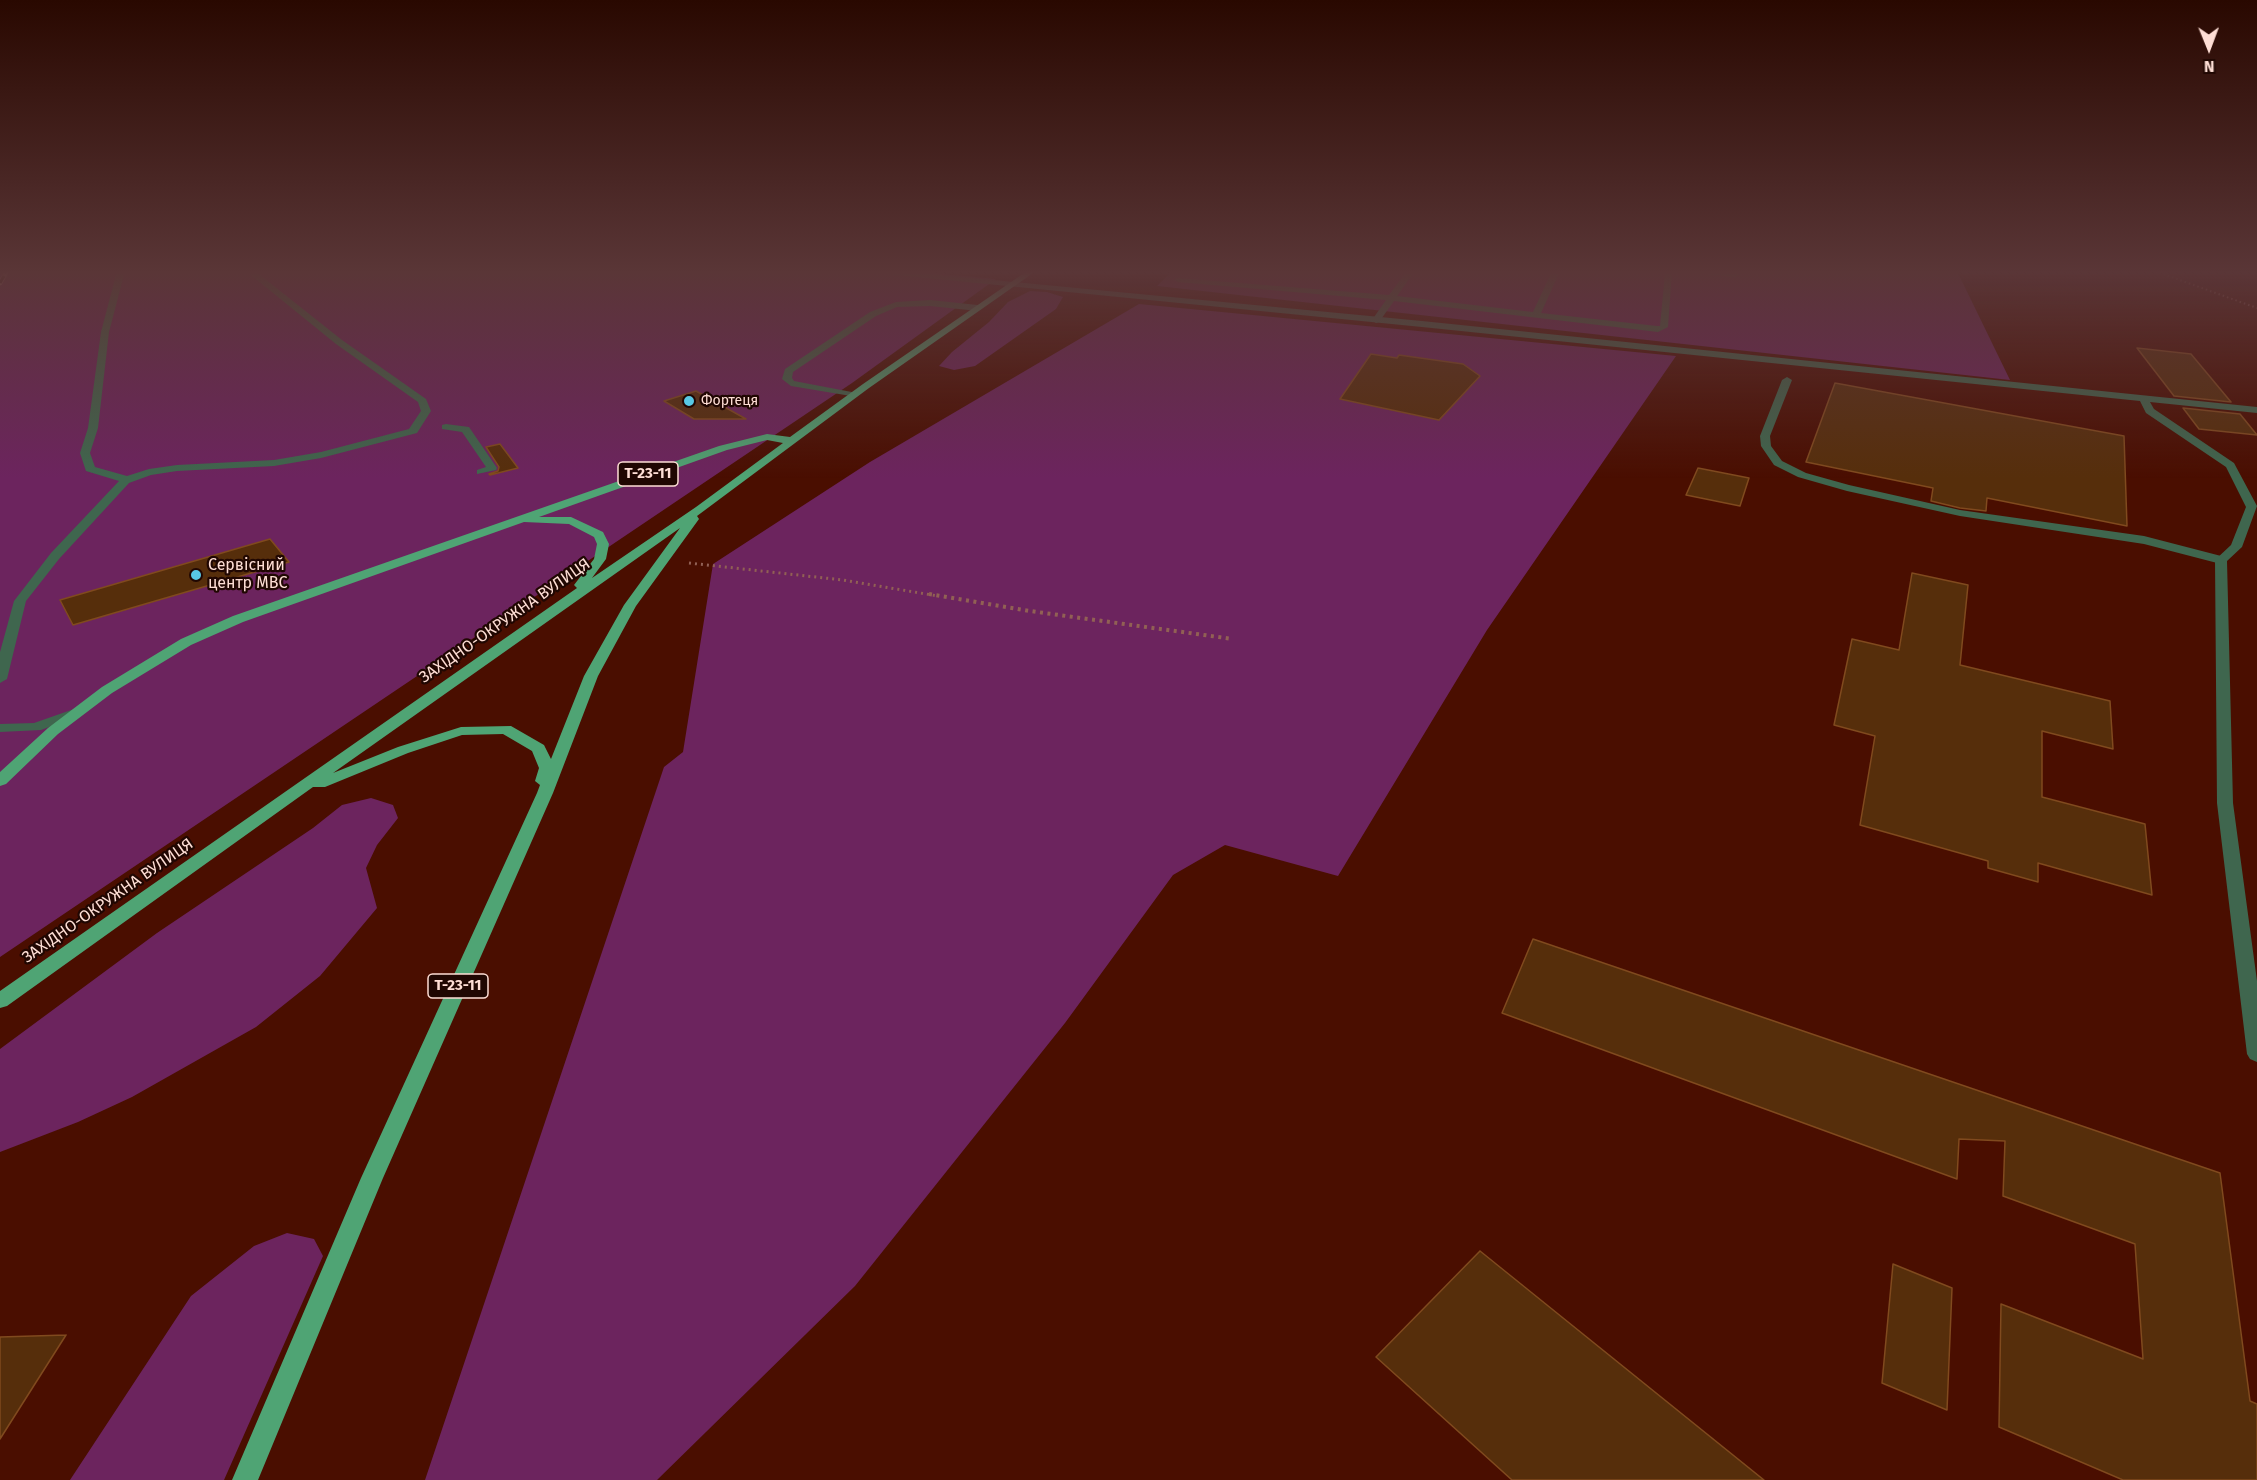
<!DOCTYPE html>
<html>
<head>
<meta charset="utf-8">
<style>
  body { margin:0 }
  #map { position:relative; width:2257px; height:1480px; overflow:hidden; background:#4a0e00; font-family:"Fira Sans",sans-serif }
  canvas { display:block }
  .north { position:absolute; left:2179px; top:18px; width:60px; height:60px; -webkit-text-stroke:4px #200702; paint-order:stroke; rotate:179deg; font-size:16px; font-weight:700; line-height:24px; text-align:center; color:#feded5 }
  .north::after { content:''; display:block; margin:auto; width:21px; height:27px; background:#feded5; clip-path:polygon(50% 0,100% 100%,50% 72%,0 100%) }
</style>
</head>
<body>
<div id="map">
<canvas width="2257" height="1480"></canvas>
<div class="north">N</div>
</div>
<script>
const ctx = document.querySelector('canvas').getContext('2d');
ctx.lineJoin = 'round';
function fill(path, color) {
  ctx.fillStyle = color;
  ctx.fill(path, 'evenodd');
}
function poly(rows) {
  const path = new Path2D();
  for (const r of rows) {
    path.moveTo(r[0], r[1]);
    for (let i = 2; i < r.length; i += 2) path.lineTo(r[i], r[i + 1]);
  }
  return path;
}
function stroke(path, color, width, dash) {
  ctx.strokeStyle = color;
  ctx.lineWidth = width;
  ctx.lineCap = dash ? 'butt' : 'round';
  ctx.setLineDash(dash || []);
  ctx.stroke(path);
}
function drawText(font, color, halo, rows, align = 'center') {
  ctx.font = font + ' "Fira Sans",sans-serif';
  ctx.lineWidth = 4.5;
  ctx.setLineDash([]);
  ctx.textBaseline = 'middle';
  ctx.strokeStyle = halo;
  ctx.fillStyle = color;
  for (const [text, x, y, turn = 0] of rows) {
    ctx.save();
    ctx.translate(x, y);
    ctx.rotate((+turn || 0) * Math.PI / 180);
    ctx.textAlign = isNaN(turn) ? turn : align;
    if (halo) ctx.strokeText(text, 0, 0);
    ctx.fillText(text, 0, 0);
    ctx.restore();
  }
}
const green = poly([
  [0,271,913,271,996,279,852,383,0,957],
  [1172,271,1957,271,2010,380,1157,286],
  [1030,291,1047,292,1063,297,1056,309,975,366,954,370,939,366,952,352,989,322,1008,302],
  [1139,304,1676,356,1487,630,1338,876,1225,845,1173,875,1065,1023,855,1286,657,1480,425,1480,664,767,683,752,713,564,870,462],
  [371,798,393,805,398,818,377,845,366,868,377,908,320,976,256,1027,132,1097,78,1122,0,1152,0,1049,157,933,313,828,342,805],
  [287,1233,314,1239,323,1256,224,1480,70,1480,191,1296,254,1246]
]);
const building = poly([
  [2137,348,2191,354,2231,402,2174,396,2137,348],
  [1371,354,1397,358,1399,355,1463,364,1480,376,1439,420,1340,399,1371,354],
  [1835,383,2124,436,2127,526,1987,498,1986,511,1960,508,1931,501,1933,488,1806,462,1835,383],
  [696,391,746,419,694,419,664,401,696,391],
  [2183,408,2240,414,2257,435,2199,429,2183,408],
  [500,444,518,468,490,475,489,474,498,471,499,467,486,447,500,444],
  [1698,468,1749,478,1740,506,1686,495,1698,468],
  [270,539,289,562,73,625,60,600,270,539],
  [1912,573,1968,585,1960,665,2110,701,2113,749,2042,731,2042,797,2145,824,2152,895,2038,863,2038,882,1988,868,1988,861,1860,825,1875,736,1834,725,1852,639,1899,650,1912,573],
  [1533,939,2220,1173,2250,1401,2257,1404,2257,1480,2123,1480,1999,1427,2001,1304,2143,1359,2135,1244,2003,1196,2005,1141,1959,1139,1957,1179,1502,1013,1533,939],
  [1480,1251,1764,1480,1512,1480,1376,1357,1480,1251],
  [1893,1264,1952,1288,1947,1410,1882,1383,1893,1264],
  [66,1335,0,1439,0,1337,66,1335]
]);
const pathFar2 = poly([
  [2155,271,2257,308]
]);
const pathFar1 = poly([
  [689,563,843,580,938,596]
]);
const path = poly([
  [929,594,1030,611,1233,639]
]);
const service = poly([
  [117,271,125,271,109,332,98,428,90,453,95,467,127,476,149,469,177,465,274,460,321,452,409,429,421,411,418,402,336,344,246,271,255,271,342,340,426,399,431,411,417,433,321,458,274,466,177,471,151,475,129,483,59,559,26,601,7,679,0,683,0,652,14,601,51,553,119,481,86,471,80,453,88,428,101,332,117,271],
  [701,271,738,271,734,273,705,273,701,271],
  [1407,271,1415,271,1397,296,1533,312,1552,271,1560,271,1541,313,1657,326,1660,326,1665,273,1663,271,1672,271,1668,327,1658,332,1394,301,1379,322,1376,323,1372,320,1386,300,1178,282,1174,280,1178,278,1389,295,1407,271],
  [1691,271,1739,271,1739,275,1735,277,1695,273,1691,271],
  [930,300,978,305,982,308,978,311,930,306,897,307,876,316,793,372,792,378,794,381,857,393,857,397,791,386,782,379,785,369,870,312,896,302,930,300],
  [1787,377,1792,380,1770,436,1771,446,1782,461,1806,473,1849,485,1960,510,2144,536,2225,557,2227,560,2221,564,2144,544,1960,516,1847,491,1798,477,1774,465,1761,446,1760,436,1782,380,1787,377],
  [446,424,469,427,497,468,496,470,477,474,477,470,486,467,462,432,442,429,442,425,446,424],
  [74,709,81,713,79,716,41,730,0,732,0,724,34,723,74,709]
]);
const minor = poly([
  [872,271,899,271,1422,321,2257,407,2257,413,2150,402,2154,409,2234,463,2257,506,2242,547,2227,561,2233,803,2257,981,2257,1062,2250,1059,2247,1054,2217,803,2215,560,2231,545,2246,507,2226,467,2146,413,2140,401,1422,327,876,273,872,271]
]);
const primary = poly([
  [1027,271,1036,271,869,388,697,516,699,519,636,606,598,676,553,793,383,1178,258,1480,232,1480,361,1178,537,793,540,785,535,781,539,768,532,751,503,734,462,735,408,753,325,787,313,787,7,1006,0,1008,0,991,577,588,574,585,594,559,597,544,594,537,569,524,524,522,243,622,191,645,112,693,58,734,6,784,0,786,0,772,48,728,102,687,181,639,233,616,719,446,767,434,790,437,863,384,1027,271],
  [767,440,783,443,696,507,592,578,606,559,609,544,603,532,571,517,539,517,727,450,767,440],
  [680,528,624,605,584,676,551,759,544,745,511,726,461,727,398,747,333,773,680,528]
]);
const rail = poly([
  [0,283,7,271]
]);
const markers = [
  [689,401,6,"#58c8e4"],
  [196,575,6,"#58c8e4"]
];
const farPoinames = [
  ["Фортеця",701,401]
];
const shields = [
  [648,474,60],
  [458,986,60]
];
const shieldNames = [
  ["Т-23-11",648,474],
  ["Т-23-11",458,986]
];
const poiNames = [
  ["Сервісний",208,566],
  ["центр МВС",208,584]
];
const streetNames = [
  ["ЗАХІДНО-ОКРУЖНА ВУЛИЦЯ",505,621,-35],
  ["ЗАХІДНО-ОКРУЖНА ВУЛИЦЯ",108,901,-35]
];
fill(green, '#6c245e');
fill(building, '#562e0b');
stroke(building, '#804a1e', 1.5);
stroke(pathFar2, '#916054', 2, [1.5, 3]);
stroke(pathFar1, '#916054', 3, [2, 4]);
stroke(path, '#916054', 4, [3, 4.5]);
fill(service, '#3f664e');
fill(minor, '#3f664e');
fill(primary, '#4fa474');
stroke(rail, '#dab4aa', 4.5);
stroke(rail, '#200702', 3, [8]);
const sky = ctx.createLinearGradient(0, 0, 0, 478);
sky.addColorStop(0, '#290800');
sky.addColorStop(0.57, '#5a3637');
sky.addColorStop(1, '#5a363700');
ctx.fillStyle = sky;
ctx.fillRect(0, 0, 2257, 478);
for (const [x, y, r, color] of markers) {
  const dot = new Path2D();
  dot.arc(x, y, r, 0, 2 * Math.PI);
  ctx.fillStyle = color;
  ctx.fill(dot);
  stroke(dot, '#200702', 2);
}
drawText('14px', '#feded5', '#200702', farPoinames, 'left');
for (const [x, y, w] of shields) {
  const box = new Path2D();
  box.roundRect(x - w / 2, y - 12, w, 24, 4.5);
  ctx.fillStyle = '#200702';
  ctx.fill(box);
  stroke(box, '#feded5', 1.5);
}
drawText('bold 15px', '#feded5', null, shieldNames);
drawText('16px', '#feded5', '#200702', poiNames, 'left');
drawText('16px', '#feded5', '#200702', streetNames);
</script>
</body>
</html>
